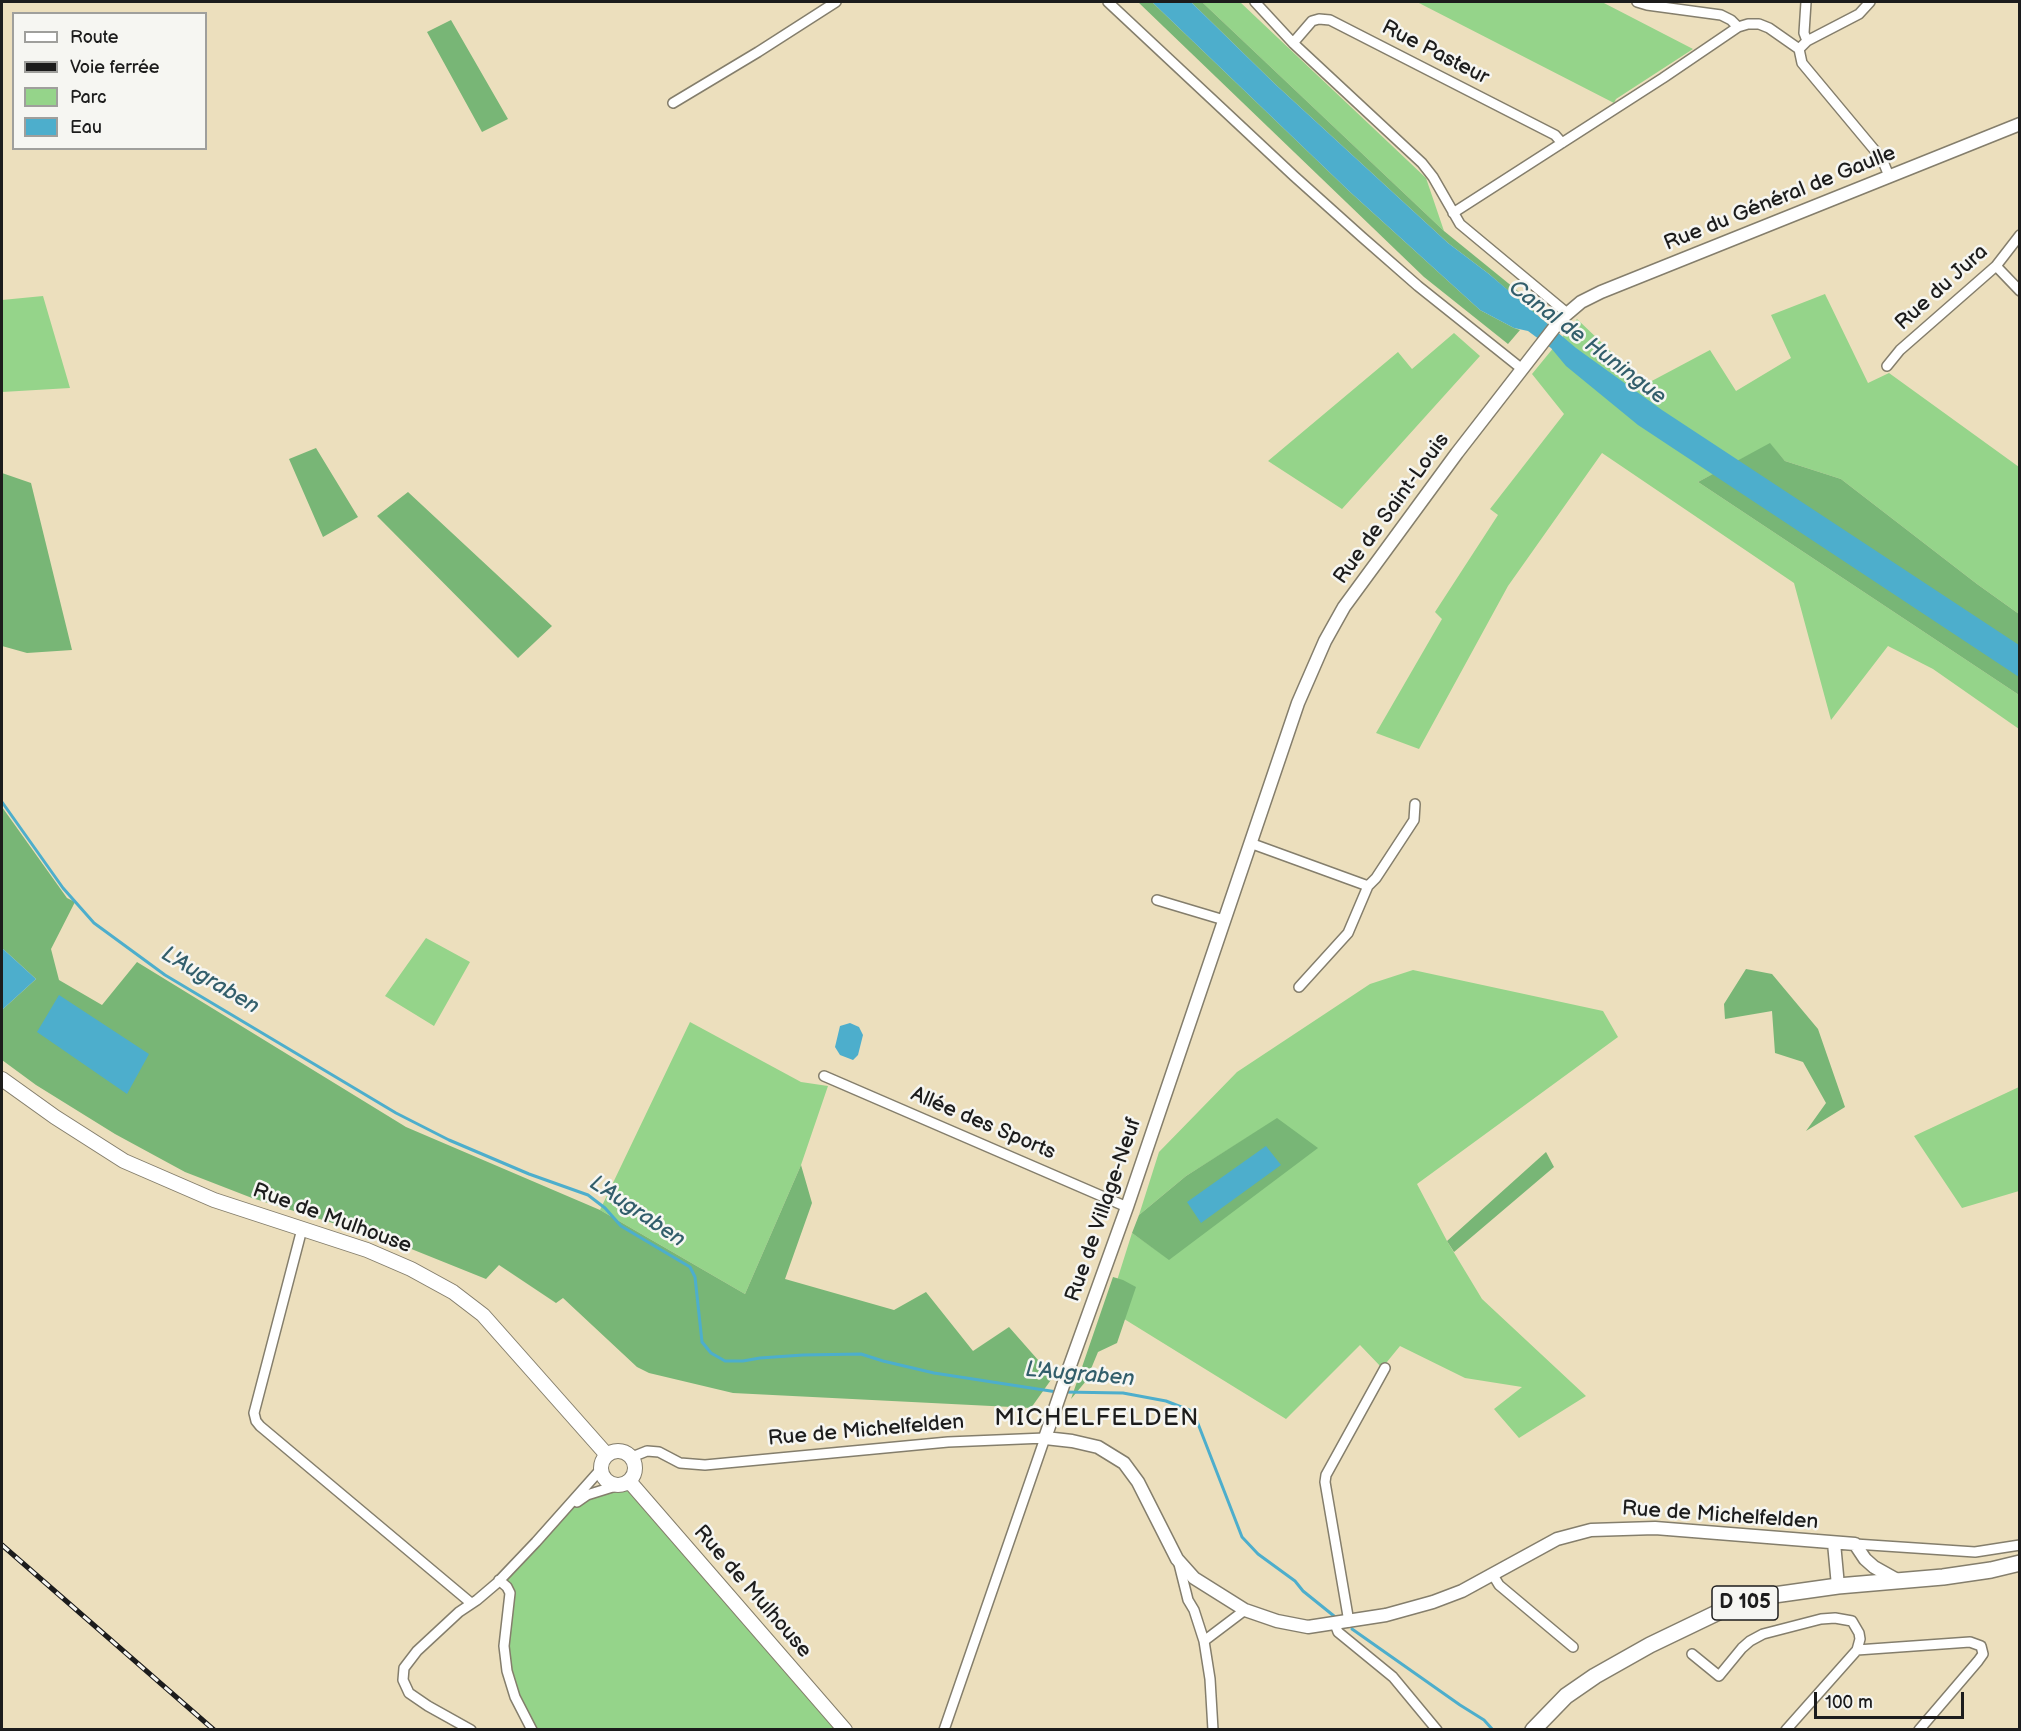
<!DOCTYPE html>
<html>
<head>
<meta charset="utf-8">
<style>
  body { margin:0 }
  #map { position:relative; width:2021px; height:1731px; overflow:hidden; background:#ecdfbd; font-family:"Balsamiq Sans",sans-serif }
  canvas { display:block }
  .frame { position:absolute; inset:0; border:3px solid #1c1c1c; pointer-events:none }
  .legend { position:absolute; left:12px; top:12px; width:195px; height:138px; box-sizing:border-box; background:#f6f6f2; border:2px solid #9f9f9c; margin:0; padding:8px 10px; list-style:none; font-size:18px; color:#1c1c1c }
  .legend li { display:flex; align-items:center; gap:12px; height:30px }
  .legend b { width:30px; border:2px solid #9f9f9c }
  .scale { position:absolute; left:1814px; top:1692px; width:150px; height:27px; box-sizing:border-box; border:3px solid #1c1c1c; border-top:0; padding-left:8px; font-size:18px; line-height:21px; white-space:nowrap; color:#1c1c1c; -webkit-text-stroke:4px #f6f6f2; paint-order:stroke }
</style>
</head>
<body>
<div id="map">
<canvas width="2021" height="1731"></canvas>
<div class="frame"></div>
<ul class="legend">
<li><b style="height:8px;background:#fff"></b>Route</li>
<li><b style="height:8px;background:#1c1c1c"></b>Voie ferrée</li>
<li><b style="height:16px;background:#95d48a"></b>Parc</li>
<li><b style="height:16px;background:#4daecc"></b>Eau</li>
</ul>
<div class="scale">100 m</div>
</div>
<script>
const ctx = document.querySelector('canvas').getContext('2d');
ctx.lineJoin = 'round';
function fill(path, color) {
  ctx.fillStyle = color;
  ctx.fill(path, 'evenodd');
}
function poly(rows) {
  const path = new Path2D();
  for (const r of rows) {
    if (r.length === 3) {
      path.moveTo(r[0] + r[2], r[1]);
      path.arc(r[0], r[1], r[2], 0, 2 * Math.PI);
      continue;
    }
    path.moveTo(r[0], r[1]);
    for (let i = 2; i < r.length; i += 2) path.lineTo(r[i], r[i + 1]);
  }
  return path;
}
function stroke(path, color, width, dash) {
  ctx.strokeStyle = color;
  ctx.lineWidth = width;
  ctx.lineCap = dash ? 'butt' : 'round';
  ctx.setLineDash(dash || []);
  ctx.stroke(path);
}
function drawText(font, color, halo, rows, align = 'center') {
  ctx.font = font + ' "Balsamiq Sans",sans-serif';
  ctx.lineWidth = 5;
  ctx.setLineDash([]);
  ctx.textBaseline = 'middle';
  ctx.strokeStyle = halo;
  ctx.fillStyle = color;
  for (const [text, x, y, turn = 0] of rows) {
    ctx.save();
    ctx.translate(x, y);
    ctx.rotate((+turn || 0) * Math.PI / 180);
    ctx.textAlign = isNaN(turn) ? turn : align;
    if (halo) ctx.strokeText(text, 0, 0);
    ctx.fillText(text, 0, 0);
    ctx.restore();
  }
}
const green = poly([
  [1202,2,1240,2,1426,178,1444,231],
  [1417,2,1602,2,1693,49,1616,99,1614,103],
  [1825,294,1868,383,1889,373,2019,467,2019,614,1977,584,1841,479,1785,461,1770,444,1698,482,2019,695,2019,729,1933,669,1888,646,1831,720,1794,583,1602,453,1508,586,1419,749,1376,733,1442,619,1435,612,1498,515,1490,509,1564,414,1532,374,1577,319,1624,364,1648,383,1710,350,1736,391,1791,358,1771,315],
  [43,296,70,388,2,392,2,300],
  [1454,333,1480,356,1342,509,1268,461,1398,352,1412,369],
  [426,938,470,962,434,1026,385,996],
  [1413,970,1603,1011,1618,1037,1417,1184,1447,1241,1482,1299,1586,1396,1519,1438,1494,1409,1522,1387,1465,1378,1400,1346,1382,1368,1360,1345,1286,1419,1108,1309,1132,1233,1169,1259,1277,1119,1186,1176,1139,1215,1159,1152,1237,1072,1370,984],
  [690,1022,801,1082,828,1086,801,1165,745,1294,600,1210],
  [2019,1087,2019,1191,1962,1208,1914,1136],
  [626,1489,836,1729,532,1729,507,1671,510,1593,499,1580,567,1508,610,1491]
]);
const forest = poly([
  [1138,2,1152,2,1349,191,1480,310,1514,328,1520,330,1508,344,1424,277],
  [1191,2,1202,2,1444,231,1540,309,1535,314,1489,274,1448,243,1275,84],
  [451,20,508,119,482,132,427,32],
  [1770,443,1785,461,1841,479,1977,584,2019,614,2019,695,1698,482],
  [316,448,358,517,323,537,289,459],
  [2,473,31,483,72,650,27,653,2,646],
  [408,492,552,626,518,658,377,516],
  [2,807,67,898,75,902,51,949,59,980,102,1005,137,962,406,1127,600,1210,745,1294,801,1165,812,1203,785,1279,894,1310,926,1292,973,1351,1009,1327,1053,1377,1031,1408,733,1393,649,1373,637,1367,563,1298,556,1303,499,1265,486,1279,394,1242,252,1198,185,1172,115,1134,36,1085,2,1060,2,1008,3,1009,36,979,2,948],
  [1746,969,1772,974,1818,1029,1845,1107,1806,1131,1826,1103,1803,1062,1775,1053,1772,1011,1725,1019,1724,1004],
  [1277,1118,1318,1148,1169,1260,1132,1233,1139,1215,1186,1176],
  [1546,1152,1554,1167,1454,1252,1447,1241],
  [1113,1277,1123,1280,1136,1287,1117,1343,1098,1352,1086,1381,1071,1399]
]);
const water = poly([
  [1152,2,1191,2,1275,84,1448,243,1489,274,1576,348,1662,410,2019,645,2019,677,1638,425,1566,366,1551,348,1528,331,1514,328,1480,310,1349,191],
  [2,948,36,979,3,1009,2,1008],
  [59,995,149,1054,127,1094,37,1032],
  [850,1023,859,1027,863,1035,858,1055,853,1060,840,1055,835,1047,840,1026],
  [1266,1146,1281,1165,1201,1223,1187,1202]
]);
const stream = poly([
  [2,802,63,888,94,923,165,975,396,1113,449,1140,529,1174,588,1195,605,1208,621,1226,690,1267,695,1277,702,1342,711,1353,725,1361,743,1361,760,1358,803,1355,861,1354,883,1361,934,1373,1057,1392],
  [1063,1392,1123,1393,1166,1401,1189,1410,1195,1416,1242,1537,1258,1554,1295,1581,1303,1591,1334,1616],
  [1352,1629,1460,1705,1484,1720,1493,1730]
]);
const minor = poly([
  [1108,2,1294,176,1362,237,1418,286,1522,369],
  [1255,2,1293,43,1422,163,1433,177,1460,224,1567,313],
  [1637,2,1647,5,1721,15,1731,20,1738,27],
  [1806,2,1804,33,1807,41],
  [1293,43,1312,21,1319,19,1330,20,1555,135,1562,143],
  [1799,49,1802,63,1882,159,1889,176],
  [1799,49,1807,41,1859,14,1870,2],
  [673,103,758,52,836,2],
  [1453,213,1663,78,1738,27,1748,24,1759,24,1769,28,1799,49],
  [1996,266,2020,291],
  [1887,366,1900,350,1996,266,2020,235],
  [1250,843,1368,886],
  [1157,900,1224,920],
  [1299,987,1348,933,1368,886,1376,878,1414,820,1415,804],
  [824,1076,1127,1207],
  [302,1229,254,1413,256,1421,260,1426,471,1603],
  [632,1457,647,1451,659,1452,680,1463,705,1465,948,1442,1045,1438,944,1730],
  [577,1502,587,1495,619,1485],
  [1855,1544,1975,1552,2020,1545],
  [1178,1560,1188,1600,1194,1610,1204,1641,1210,1679,1213,1730],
  [1493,1575,1499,1585,1573,1647],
  [499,1580,507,1587,510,1593,504,1646,507,1671,515,1697,532,1730],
  [1349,1622,1325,1482,1326,1475,1385,1368],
  [1335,1624,1338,1632,1393,1677,1437,1730],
  [1204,1641,1245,1610],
  [1857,1650,1970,1642,1981,1646,1983,1654,1978,1661,1919,1730],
  [1692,1654,1719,1676,1742,1648,1750,1641,1763,1634,1821,1619,1835,1618,1852,1621,1859,1633,1860,1639,1857,1650,1786,1730],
  [471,1730,428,1706,409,1693,403,1680,404,1668,417,1651,459,1612,477,1600,497,1583,536,1542,601,1469]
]);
const tertiary = poly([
  [1834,1543,1838,1586],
  [1899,1581,1874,1567,1865,1559,1855,1544,1655,1528,1591,1530,1557,1539,1462,1591,1433,1602,1386,1615,1308,1627,1277,1621,1245,1610,1194,1578,1177,1559,1138,1482,1124,1463,1098,1447,1072,1441,1045,1438,1068,1371,1127,1207,1298,703,1325,641,1344,607,1457,453,1561,319,1581,302,1601,292,2020,124]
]);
const secondary = poly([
  [2,1079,55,1117,124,1161,214,1200,367,1250,411,1269,453,1292,483,1315,607,1455],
  [618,1468,17],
  [629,1481,845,1730]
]);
const primary = poly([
  [1533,1730,1566,1696,1595,1676,1650,1645,1727,1608,1774,1595,1838,1586,1943,1577,1991,1570,2020,1563]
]);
const rail = poly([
  [2,1545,214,1730]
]);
const shields = [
  [1745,1603,66]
];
const shieldNames = [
  ["D 105",1745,1603]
];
const streetNames = [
  ["Rue Pasteur",1435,53,27],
  ["Rue du Général de Gaulle",1780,199,-22],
  ["Rue du Jura",1942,288,-42],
  ["Rue de Saint-Louis",1392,509,-54],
  ["Allée des Sports",983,1124,23],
  ["Rue de Village-Neuf",1104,1210,-71],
  ["Rue de Mulhouse",332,1219,20],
  ["Rue de Michelfelden",866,1431,-5],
  ["Rue de Michelfelden",1720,1516,4],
  ["Rue de Mulhouse",752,1592,49]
];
const waterNames = [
  ["Canal de Huningue",1587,343,37],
  ["L'Augraben",210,981,31],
  ["L'Augraben",637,1212,34],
  ["L'Augraben",1080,1375,5]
];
const quarterNames = [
  ["MICHELFELDEN",1097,1419]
];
fill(green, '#95d48a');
fill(forest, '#78b676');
fill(water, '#4daecc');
stroke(stream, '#4daecc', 3);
stroke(minor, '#847e6c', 12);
stroke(tertiary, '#847e6c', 15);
stroke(secondary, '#847e6c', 16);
stroke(primary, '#847e6c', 18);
stroke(minor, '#fff', 9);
stroke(tertiary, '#fff', 12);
stroke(secondary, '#fff', 14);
stroke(primary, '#fff', 15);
stroke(rail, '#1c1c1c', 5);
stroke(rail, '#f6f6f2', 3, [9]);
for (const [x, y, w] of shields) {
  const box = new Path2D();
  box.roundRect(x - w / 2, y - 17, w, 34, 4.5);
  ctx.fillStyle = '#f6f6f2';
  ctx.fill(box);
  stroke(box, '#1c1c1c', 1.5);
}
drawText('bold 20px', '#1c1c1c', null, shieldNames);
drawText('21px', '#1c1c1c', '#f6f6f2', streetNames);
drawText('italic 22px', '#325e6b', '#f6f6f2', waterNames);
ctx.letterSpacing = '1.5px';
drawText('24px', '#1c1c1c', '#f6f6f2', quarterNames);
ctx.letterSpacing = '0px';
</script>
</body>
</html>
